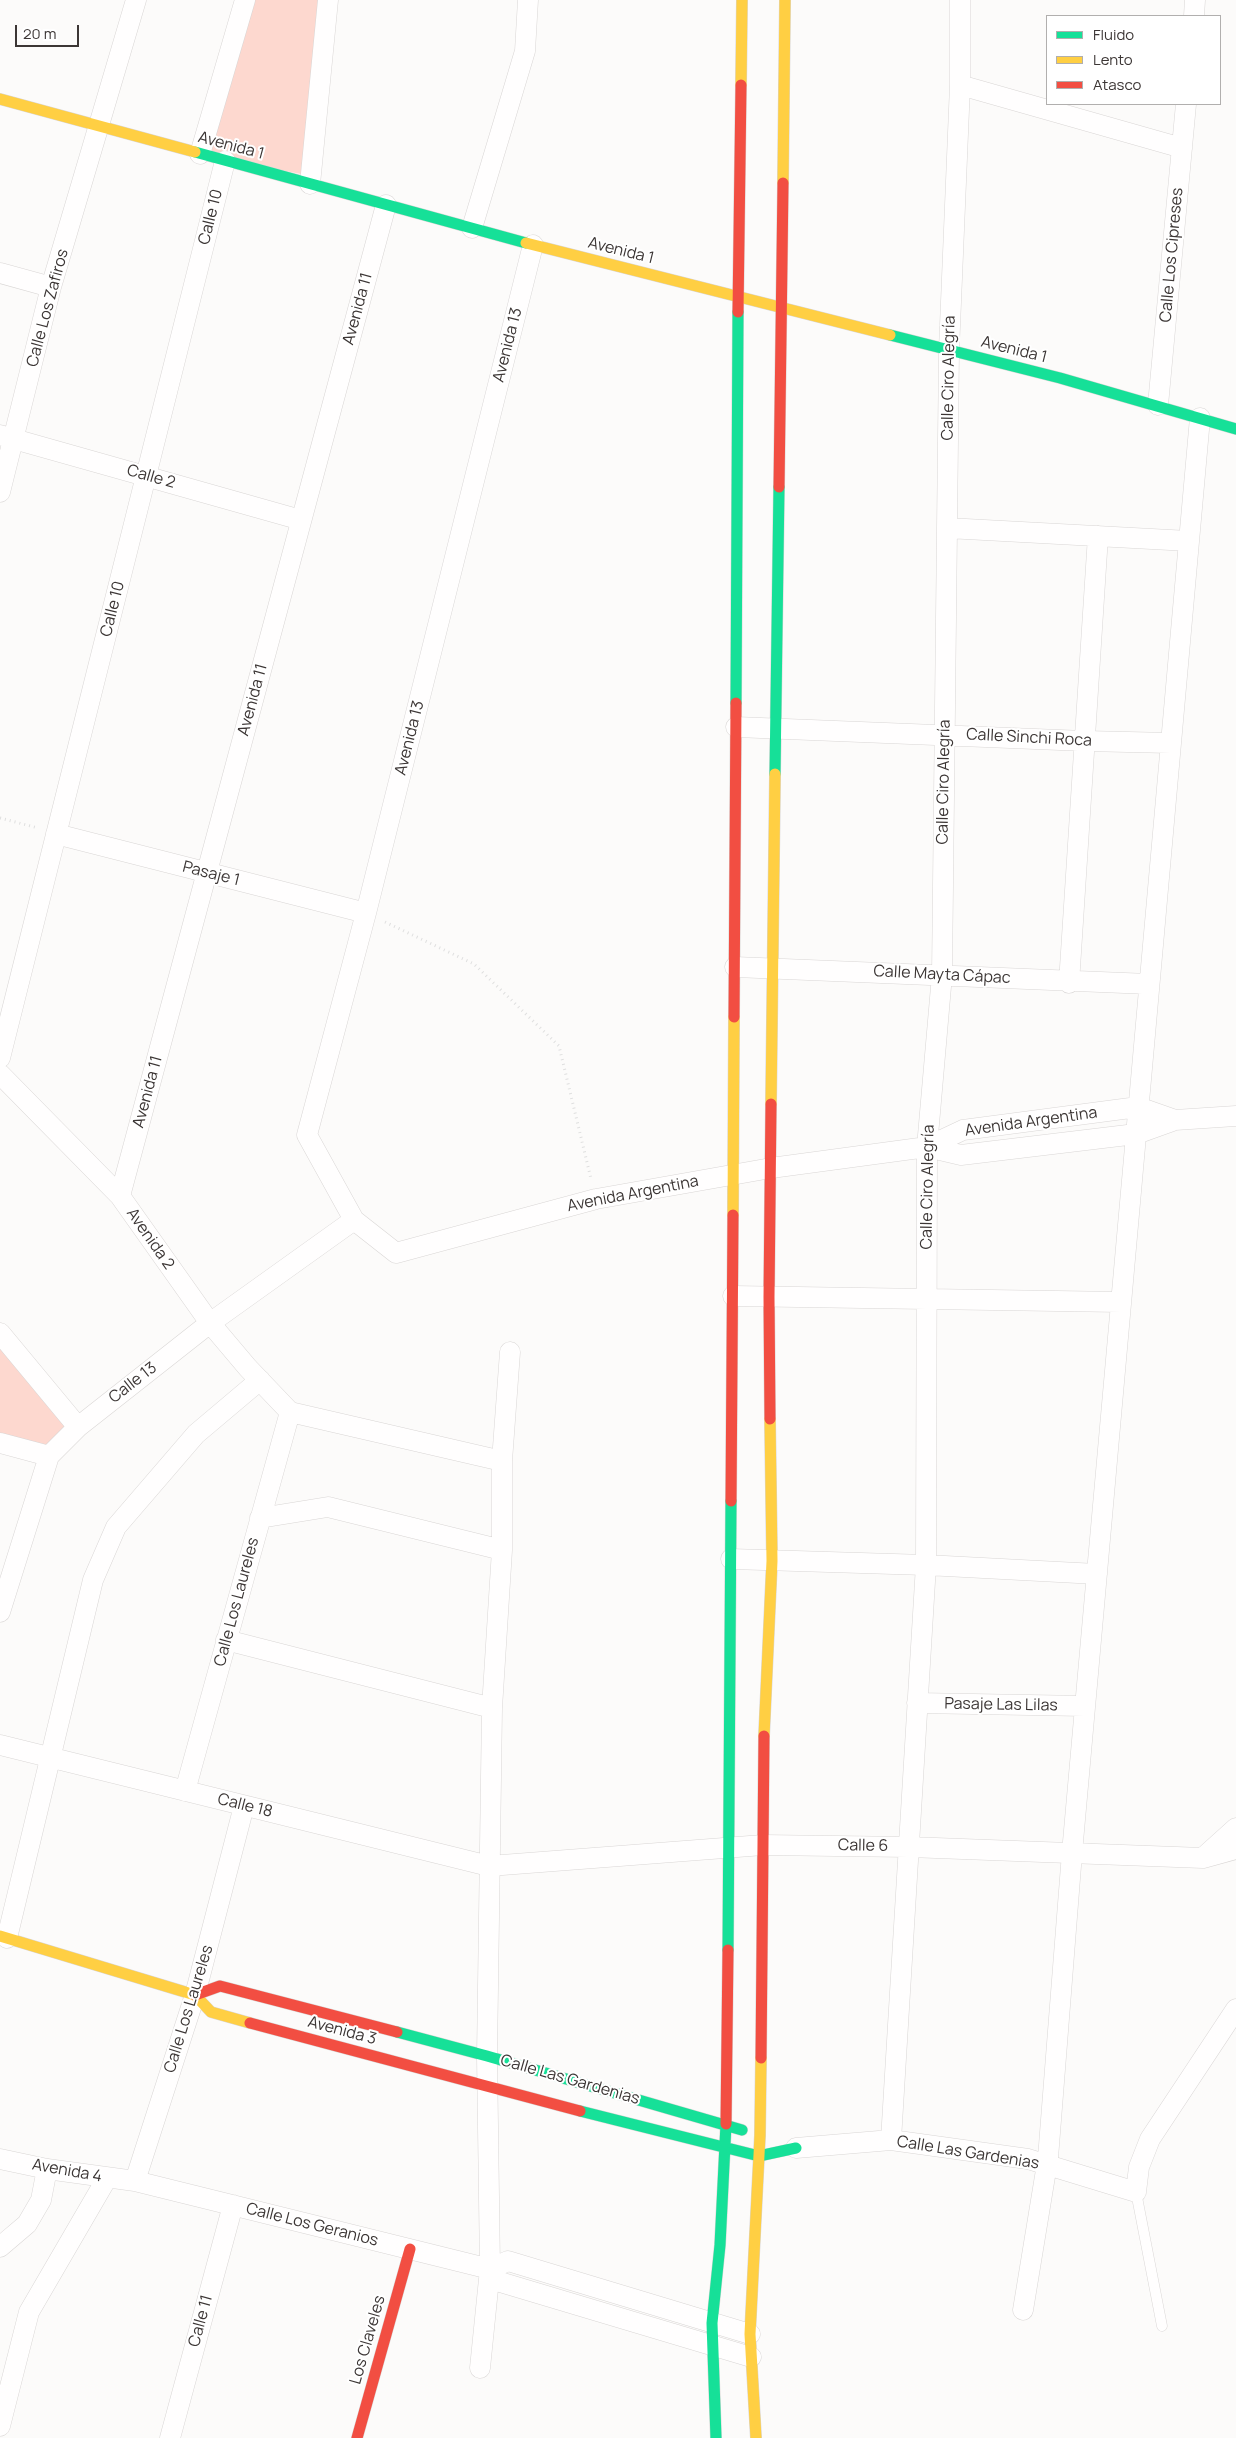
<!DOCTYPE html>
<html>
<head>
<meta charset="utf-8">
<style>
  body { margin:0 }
  #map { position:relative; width:1236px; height:2438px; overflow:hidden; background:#fcfbfa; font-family:Manrope,sans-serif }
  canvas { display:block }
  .legend { position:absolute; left:1046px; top:15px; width:175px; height:90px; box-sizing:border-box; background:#fff; border:1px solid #b1afae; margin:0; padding:6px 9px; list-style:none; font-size:15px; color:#3c3635 }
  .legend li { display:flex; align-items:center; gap:10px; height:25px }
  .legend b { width:25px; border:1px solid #b1afae }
  .scale { position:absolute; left:15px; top:25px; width:64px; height:22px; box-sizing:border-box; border:2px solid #3c3635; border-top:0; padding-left:6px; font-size:15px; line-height:18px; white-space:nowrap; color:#3c3635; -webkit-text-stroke:4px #fff; paint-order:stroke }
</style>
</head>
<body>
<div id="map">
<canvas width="1236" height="2438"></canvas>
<ul class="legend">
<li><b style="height:6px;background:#16e098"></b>Fluido</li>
<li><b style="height:6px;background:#ffcf43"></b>Lento</li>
<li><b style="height:6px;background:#f24e42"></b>Atasco</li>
</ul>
<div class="scale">20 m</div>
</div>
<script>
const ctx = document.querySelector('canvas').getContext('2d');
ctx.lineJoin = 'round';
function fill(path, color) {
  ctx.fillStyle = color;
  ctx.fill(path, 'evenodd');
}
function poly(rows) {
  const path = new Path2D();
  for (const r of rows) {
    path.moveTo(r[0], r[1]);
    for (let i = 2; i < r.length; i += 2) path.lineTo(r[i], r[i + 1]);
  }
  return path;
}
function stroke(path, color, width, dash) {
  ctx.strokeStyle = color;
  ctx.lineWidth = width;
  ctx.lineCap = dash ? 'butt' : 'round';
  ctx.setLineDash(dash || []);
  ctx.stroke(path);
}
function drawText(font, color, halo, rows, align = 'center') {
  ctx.font = font + ' Manrope,sans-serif';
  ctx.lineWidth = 4;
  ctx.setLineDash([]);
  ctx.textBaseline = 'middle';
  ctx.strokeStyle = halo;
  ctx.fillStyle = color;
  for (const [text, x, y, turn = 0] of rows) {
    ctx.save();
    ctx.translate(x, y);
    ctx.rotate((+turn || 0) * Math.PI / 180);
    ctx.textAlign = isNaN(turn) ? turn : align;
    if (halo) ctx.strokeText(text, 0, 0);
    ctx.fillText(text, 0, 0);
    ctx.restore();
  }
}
const green = poly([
  [245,0,328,0,311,176,200,154],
  [0,1333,78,1427,49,1456,0,1443]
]);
const path = poly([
  [0,818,38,828],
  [385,922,474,964,559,1046,591,1179]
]);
const lane = poly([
  [1136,2192,1162,2326]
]);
const street = poly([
  [1194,16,1195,0],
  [960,85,1182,148],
  [200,154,245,0],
  [310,184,328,0],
  [472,228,525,51,528,0],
  [533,245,366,913,307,1135,354,1220,396,1253,596,1199,771,1168,927,1147,963,1130,1138,1107,1175,1120],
  [0,273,51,287],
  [1158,405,1186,104],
  [0,435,301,520],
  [0,492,51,287,136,0],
  [947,528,1189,541],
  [736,727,1085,741,1171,743],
  [56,834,366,913],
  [735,967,1149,984],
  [1069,983,1098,536],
  [0,1058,225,161],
  [0,1074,120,1196,210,1323,248,1368,290,1412],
  [927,1147,961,1155,1136,1134,1175,1120,1236,1116],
  [120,1196,386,205],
  [733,1296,1121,1302],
  [0,1333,78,1427],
  [290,1412,502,1461],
  [0,1443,49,1456],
  [260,1518,328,1507,502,1550],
  [731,1559,926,1565,1097,1574],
  [0,1612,49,1456,78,1427,210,1323,354,1220],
  [226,1640,492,1708],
  [917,1703,1085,1706],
  [0,1745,489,1866,763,1845,909,1847,1203,1858,1236,1849],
  [185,1791,290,1412],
  [1206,1855,1236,1828],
  [7,1938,93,1580,116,1527,196,1434,260,1380],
  [891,2140,926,1565,927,1147,942,975,949,350,960,85,960,0],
  [796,2148,891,2140,1028,2159,1136,2192,1139,2167,1150,2139,1236,2009],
  [0,2159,47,2169,135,2181,490,2269,500,2282,751,2357],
  [135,2181,195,1995,244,1806],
  [0,2247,27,2224,41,2200,47,2169],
  [490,2269,508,2261,750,2334],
  [1023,2310,1048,2158,1072,1853,1200,418],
  [480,2368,490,2269,487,2056,492,1708,502,1550,502,1461,510,1352],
  [0,2426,29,2312,107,2178],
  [170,2438,233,2205]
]);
const fast = poly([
  [195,152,526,243],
  [890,335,1060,378,1236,429],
  [736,703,738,312],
  [775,774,779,487],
  [728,1950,731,1501],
  [397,2032,487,2056,742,2130],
  [580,2111,759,2156,796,2148],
  [716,2438,712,2323,720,2245,726,2124]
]);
const slow = poly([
  [741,85,742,0],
  [0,99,195,152],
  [783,183,785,0],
  [526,243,890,335],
  [771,1104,775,774],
  [733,1215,734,1017],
  [764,1736,772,1561,770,1419],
  [0,1936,195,1995,211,2012,250,2023],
  [756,2438,750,2334,760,2135,761,2058]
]);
const jam = poly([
  [738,312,741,85],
  [779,487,783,183],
  [734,1017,736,703],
  [770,1419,769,1297,771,1104],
  [731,1501,733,1215],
  [195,1995,220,1986,397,2032],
  [250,2023,580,2111],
  [761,2058,764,1736],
  [726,2124,728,1950],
  [357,2438,410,2249]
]);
const streetNames = [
  ["Avenida 1",231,146,15],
  ["Calle 10",211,217,-76],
  ["Avenida 1",621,251,14],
  ["Calle Los Cipreses",1172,255,-85],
  ["Calle Los Zafiros",48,308,-75],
  ["Avenida 11",358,309,-75],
  ["Avenida 13",508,345,-76],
  ["Avenida 1",1014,350,14],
  ["Calle Ciro Alegría",949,378,-89],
  ["Calle 2",151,477,16],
  ["Calle 10",113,609,-76],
  ["Avenida 11",253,700,-75],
  ["Avenida 13",410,738,-76],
  ["Calle Sinchi Roca",1029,738,3],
  ["Calle Ciro Alegría",944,782,-89],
  ["Pasaje 1",211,874,14],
  ["Calle Mayta Cápac",942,975,3],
  ["Avenida 11",148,1092,-75],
  ["Avenida Argentina",1031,1122,-8],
  ["Calle Ciro Alegría",928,1187,-89],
  ["Avenida Argentina",633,1194,-11],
  ["Avenida 2",150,1239,55],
  ["Calle 13",133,1383,-38],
  ["Calle Los Laureles",237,1602,-75],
  ["Pasaje Las Lilas",1001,1705,1],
  ["Calle 18",245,1806,14],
  ["Calle 6",863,1846,1],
  ["Calle Los Laureles",189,2009,-73],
  ["Avenida 3",342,2031,15],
  ["Calle Las Gardenias",570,2080,16],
  ["Calle Las Gardenias",968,2153,9],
  ["Avenida 4",67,2171,10],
  ["Calle Los Geranios",312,2225,14],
  ["Calle 11",201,2321,-75],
  ["Los Claveles",368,2340,-74]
];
fill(green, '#fdd8cf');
stroke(lane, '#d9d6d5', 11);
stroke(street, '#d9d6d5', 21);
stroke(fast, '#d9d6d5', 12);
stroke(slow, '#d9d6d5', 12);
stroke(jam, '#d9d6d5', 12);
stroke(path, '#dfdfdf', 3, [1, 4]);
stroke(lane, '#fffefe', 10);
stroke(street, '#fffefe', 20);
stroke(fast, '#16e098', 11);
stroke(slow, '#ffcf43', 11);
stroke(jam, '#f24e42', 11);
drawText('16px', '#3c3635', '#fff', streetNames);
</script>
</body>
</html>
